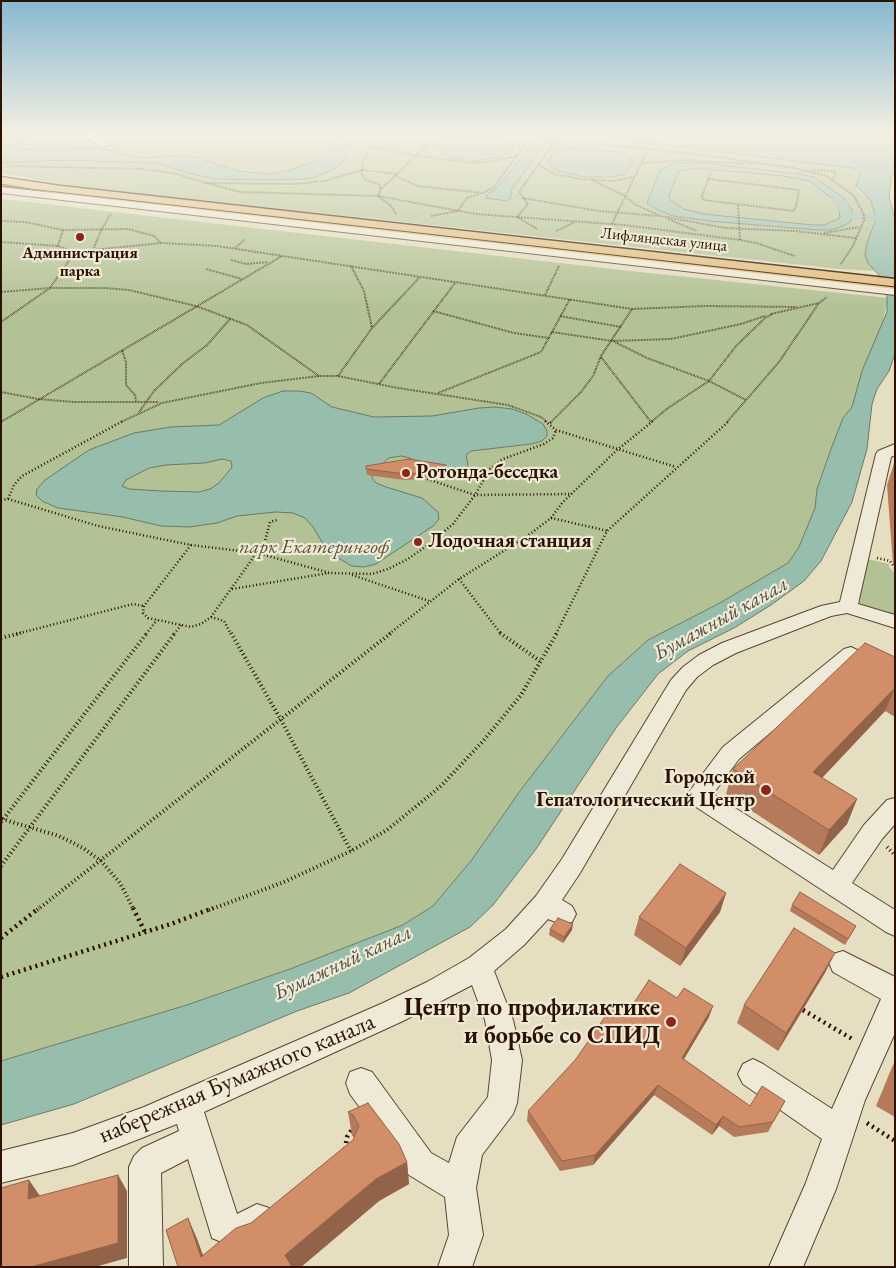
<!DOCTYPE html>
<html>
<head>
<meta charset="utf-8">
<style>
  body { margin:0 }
  #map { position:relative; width:896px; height:1268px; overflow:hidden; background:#e6dec1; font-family:"EB Garamond",serif }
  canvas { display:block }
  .frame { position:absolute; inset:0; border:2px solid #2d1200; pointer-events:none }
</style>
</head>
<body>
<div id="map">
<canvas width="896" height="1268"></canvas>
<div class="frame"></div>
</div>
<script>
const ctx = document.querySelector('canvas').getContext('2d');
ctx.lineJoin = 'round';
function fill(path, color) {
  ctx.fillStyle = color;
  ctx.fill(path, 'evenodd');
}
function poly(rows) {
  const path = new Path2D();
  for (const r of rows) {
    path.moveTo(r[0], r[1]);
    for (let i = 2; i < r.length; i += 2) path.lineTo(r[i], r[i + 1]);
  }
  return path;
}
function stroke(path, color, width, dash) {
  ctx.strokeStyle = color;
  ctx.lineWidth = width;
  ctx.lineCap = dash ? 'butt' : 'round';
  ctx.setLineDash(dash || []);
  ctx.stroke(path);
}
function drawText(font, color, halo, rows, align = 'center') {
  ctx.font = font + ' "EB Garamond",serif';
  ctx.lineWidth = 4.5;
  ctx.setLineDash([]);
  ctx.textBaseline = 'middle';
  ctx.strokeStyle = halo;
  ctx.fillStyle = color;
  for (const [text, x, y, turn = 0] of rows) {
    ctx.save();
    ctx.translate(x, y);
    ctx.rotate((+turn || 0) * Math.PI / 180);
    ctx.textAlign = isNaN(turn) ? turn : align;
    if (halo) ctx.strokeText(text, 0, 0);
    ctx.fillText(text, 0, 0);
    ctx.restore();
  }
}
const green = poly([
  [1,133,570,133,853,168,860,173,856,186,857,190,871,201,876,216,871,230,868,263,877,271,839,269,70,186,1,173],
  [1,199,630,271,888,298,882,326,852,407,843,418,831,449,817,489,815,508,809,526,799,547,788,563,718,604,648,640,608,676,520,791,471,861,433,906,403,925,290,969,187,1005,1,1061],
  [867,559,889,564,889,567,895,573,895,615,858,605]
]);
const water = poly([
  [4,133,37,133,15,145,13,148,19,150,98,148,141,158,184,155,202,159,238,171,269,174,291,170,319,159,328,152,335,143,335,138,329,133,345,133,352,141,345,160,336,168,313,178,303,179,265,180,215,179,188,173,156,163,64,160,1,163,1,134,4,133],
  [542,133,556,133,552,134,511,190,512,194,508,201,485,198,490,192,496,189,542,133],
  [570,133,895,133,895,172,892,175,889,196,895,219,895,354,889,371,877,389,872,404,867,449,852,502,821,561,804,581,771,605,734,628,688,651,658,674,616,728,536,849,493,905,470,927,349,993,297,1011,74,1104,1,1125,1,1061,187,1005,290,969,403,925,433,906,471,861,520,791,608,676,648,640,718,604,788,563,799,547,815,508,817,489,831,449,843,418,852,407,862,371,887,312,887,284,868,263,865,255,867,243,876,218,871,201,856,186,860,173,853,168,570,133],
  [463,134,505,139,510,142,514,148,501,157,475,161,453,158,445,155,437,147,441,139,463,134],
  [567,147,618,152,629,155,633,162,625,174,613,177,585,177,558,171,553,168,549,162,554,151,567,147],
  [674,163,705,163,799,174,814,177,844,198,852,210,853,217,850,222,841,227,831,230,818,230,709,221,673,216,658,210,647,203,660,170,674,163],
  [695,168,783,176,810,181,836,202,839,209,840,218,824,225,813,225,704,214,684,209,670,200,669,196,679,171,695,168],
  [283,391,299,391,311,393,332,407,374,417,432,416,479,408,495,407,512,409,526,414,543,424,547,431,547,436,542,441,531,444,471,451,466,455,468,464,465,471,454,476,440,475,430,471,410,458,401,456,389,458,373,472,372,478,376,483,386,487,422,498,438,512,439,519,433,526,376,564,364,567,352,566,328,552,313,527,305,518,293,513,276,512,237,516,217,523,189,527,161,526,123,517,58,508,42,501,36,495,37,489,45,480,89,450,134,433,171,427,219,425,263,398,283,391],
  [222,459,231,461,232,467,219,483,210,489,199,492,161,491,129,489,122,486,126,480,149,468,166,465,205,463,222,459]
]);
const canal = poly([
  [837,195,841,196,848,203,850,212,882,216,888,219,882,222,841,217,838,206,831,198,837,195]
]);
const pathFar3 = poly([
  [497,133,695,154,794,168,827,176,854,196,864,215,864,220,853,246,841,264],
  [371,147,418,156,474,163,496,161,519,155],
  [643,163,684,160,752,164],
  [539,165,554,174,581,179,613,181,634,177],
  [7,166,142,169,173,173,206,183,295,184,325,181,362,170,363,161,371,147,369,138,365,133],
  [812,170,833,171,836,173,833,179],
  [396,176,417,186,483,193,494,187,531,136,534,135],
  [709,179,799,190,797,202,794,211,703,200,702,196,711,172],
  [592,180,625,196,636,205,661,216,725,228,795,231,856,238],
  [206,183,240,192,378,196,476,214,624,225,740,240],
  [381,189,379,184,366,180,362,175,362,170,398,174],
  [522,198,599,211,658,216],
  [738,205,740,240,756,243,795,256],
  [396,214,391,206,378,196,381,189,440,133],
  [431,216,458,211,467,198,479,194],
  [668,219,697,231],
  [1,221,25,222,63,230,128,229,154,236,161,243],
  [612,224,648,149],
  [537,229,517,217,528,204,519,192,556,140,561,138],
  [63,230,58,246,75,252,93,250,102,228,111,214],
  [556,231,575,222],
  [824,233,859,227],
  [1,242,58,246],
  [235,248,245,239],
  [93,250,162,243,217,246,632,309,705,306,797,307],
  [231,260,246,264,268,262],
  [351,266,364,291,372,328],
  [206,269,242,279],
  [1,292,50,288,105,288,129,290,196,306,247,325,319,376],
  [545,295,559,266],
  [570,299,552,332,612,341,671,339,741,324,765,316],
  [433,311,514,333,549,338],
  [771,314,819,303],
  [560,316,621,327],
  [1,322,50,288,75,252],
  [613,341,647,358,709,381,746,400],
  [122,350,126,362,126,385,135,395,136,401],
  [601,357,651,422],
  [338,376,398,388,508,405,541,417,547,422],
  [379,384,455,283],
  [1,392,38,399,74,402,159,402],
  [438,393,541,352,552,332],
  [139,412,154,391,182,364,207,345,231,318],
  [1,422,282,256],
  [121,422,162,403,261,383,319,376,338,376,372,328,420,277],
  [551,422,581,392,593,376,601,356,632,309],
  [651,422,668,408,709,381,736,346,765,318,772,314],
  [727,422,779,362,819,303,827,297]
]);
const pathFar2 = poly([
  [545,421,556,430,676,467],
  [1,422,3,421],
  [550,423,552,421],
  [424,478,475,495,572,494],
  [8,499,14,485,22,476,123,421],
  [1,500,8,499,98,526,191,545,257,553,330,573,372,574,388,569,408,559,428,545,453,524,475,495,490,469,503,459,544,444,553,438,556,430],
  [551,518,608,531],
  [191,545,144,606,143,613,148,618,191,627,201,624,211,617,265,541,270,522,277,520],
  [877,558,890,561,895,568],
  [352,575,429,601],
  [459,579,501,634],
  [232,589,329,573],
  [211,617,224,621,231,634],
  [16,634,133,604,144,606],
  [146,634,157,620],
  [174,634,181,625],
  [389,634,459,579,526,537,551,518,562,503,617,450,653,421],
  [556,634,607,531,729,421]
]);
const pathFar1 = poly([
  [231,633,281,720,351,851],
  [500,633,540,661],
  [1,638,21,633],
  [2,819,59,836,83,848,101,861,120,883,134,910],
  [1,822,147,633],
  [887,847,895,855],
  [1,866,175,633],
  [37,910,391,633],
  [209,910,284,882,351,851,387,830,441,786,484,740,521,695,557,633]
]);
const path = poly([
  [133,908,145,932],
  [1,938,39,908],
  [1,977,171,924,213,908],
  [803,1010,854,1040],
  [867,1123,895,1141],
  [345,1149,347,1137,353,1128]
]);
const minor = poly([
  [87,133,97,133,97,136,109,144,107,146,101,146,89,139,87,133],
  [1,187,895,287,895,295,1,193,1,187],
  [895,444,895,455,891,457,858,604,895,615,895,628,847,613,831,616,736,653,713,665,697,677,686,690,580,873,562,900,572,906,576,914,572,922,563,925,548,919,524,945,494,971,513,1020,522,1060,517,1103,513,1114,482,1155,476,1188,483,1235,472,1267,438,1267,449,1235,445,1197,409,1175,350,1094,346,1083,350,1072,361,1068,372,1072,431,1153,449,1163,457,1137,488,1097,492,1060,485,1020,472,985,403,1021,204,1112,237,1214,257,1204,269,1208,273,1220,269,1232,257,1242,245,1247,235,1248,212,1238,188,1159,161,1173,163,1267,129,1267,129,1167,134,1156,142,1148,179,1131,177,1124,73,1165,1,1183,1,1151,73,1133,144,1107,383,1003,427,982,469,958,506,929,536,896,562,859,671,680,683,667,699,655,722,643,821,606,840,602,876,454,878,451,895,444],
  [851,647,895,669,895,685,852,664,739,759,713,794,833,870,864,825,887,800,895,798,895,824,882,839,852,883,895,910,895,936,886,932,690,803,686,796,723,747,844,649,851,647],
  [843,951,895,977,895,1033,865,1100,836,1189,803,1267,769,1267,805,1185,822,1139,743,1084,738,1074,743,1064,753,1059,763,1064,832,1109,881,999,833,972,829,963,833,954,843,951]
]);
const major = poly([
  [1,177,61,186,895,279,895,289,61,194,1,185,1,177]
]);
const tram = poly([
  [1,184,30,189,895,287]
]);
const wall = poly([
  [895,460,895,564,893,564,887,485],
  [446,465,446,477,405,480,367,475,366,466],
  [895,657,895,717,885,711,822,778,857,799,847,824,819,855,726,794,733,769],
  [726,893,720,912,680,966,634,935,639,917],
  [792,905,856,926,845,945,790,911],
  [550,929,572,930,563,943,549,935],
  [826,971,778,1051,737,1023,744,1005],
  [709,1017,684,1059,750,1106,785,1101,768,1132,734,1137,719,1126,712,1135,654,1095,593,1165,560,1171,527,1121,528,1111,624,1018],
  [895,1060,895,1117,876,1106],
  [368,1103,407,1162,409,1184,379,1201,301,1267,178,1267,188,1218,197,1239,203,1255,251,1223,353,1140,354,1137,352,1136,348,1112]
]);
const shadedWall = poly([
  [895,688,885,711,804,797,813,772],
  [857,799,847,824,819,855,829,830],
  [726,893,720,912,680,966,686,948],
  [573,924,572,930,563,943,564,937],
  [835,953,826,971,778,1051,786,1033],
  [713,1006,709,1017,678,1069,682,1058],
  [658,1085,654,1095,593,1165,595,1155],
  [723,1116,719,1126,712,1135,716,1125],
  [407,1162,409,1184,379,1201,301,1267,289,1267,285,1255,376,1179],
  [118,1175,127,1191,127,1258,95,1267,31,1267],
  [29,1180,40,1196,28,1199],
  [188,1218,197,1239,207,1267,201,1257]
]);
const building = poly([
  [409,459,446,465,446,471,405,474,366,469,366,466,409,459],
  [865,643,895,657,895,688,813,772,857,799,829,830,733,769,865,643],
  [680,864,726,893,686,948,639,917,680,864],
  [800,892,856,926,848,939,792,905,800,892],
  [558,918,573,924,564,937,550,929,558,918],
  [794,928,835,953,786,1033,744,1005,794,928],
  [649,980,677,998,684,988,713,1006,682,1058,750,1106,762,1086,785,1101,773,1122,739,1127,723,1116,716,1125,658,1085,595,1155,562,1161,528,1111,576,1059,611,1008,624,1018,649,980],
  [368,1103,399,1144,407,1162,376,1179,285,1255,292,1267,178,1267,166,1230,188,1218,201,1257,236,1228,251,1223,353,1140,359,1126,353,1115,348,1112,368,1103],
  [118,1175,118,1243,31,1267,1,1267,1,1188,29,1180,28,1199,118,1175]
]);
const markers = [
  [80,237,5,"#8f2418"],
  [406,473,5,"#8f2418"],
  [418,542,5,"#8f2418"],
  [766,790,6,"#8f2418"],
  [671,1022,6,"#8f2418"]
];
const farStreetnames = [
  ["Лифляндская улица",664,240,6]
];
const farPoinames = [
  ["Администрация",80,254],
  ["парка",80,272]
];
const poiNames = [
  ["Ротонда-беседка",416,473],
  ["Лодочная станция",428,542],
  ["Городской",755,778,"right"],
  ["Гепатологический Центр",755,801,"right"]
];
const parkNames = [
  ["парк Екатерингоф",314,548]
];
const waterNames = [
  ["Бумажный канал",721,619,-29],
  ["Бумажный канал",343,963,-25]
];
const nearPoinames = [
  ["Центр по профилактике",660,1008],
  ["и борьбе со СПИД",660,1036]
];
const nearStreetnames = [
  ["набережная Бумажного канала",237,1079,-23]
];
fill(green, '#b2c295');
fill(water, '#97bdac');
stroke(water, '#6d7967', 1);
fill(canal, '#97bdac');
stroke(minor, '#5b4530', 2);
stroke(major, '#2d1200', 3);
stroke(pathFar3, '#2d1200', 2, [0.5, 1]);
stroke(pathFar2, '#2d1200', 2.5, [1, 2.5]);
stroke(pathFar1, '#2d1200', 4, [1, 3]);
stroke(path, '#2d1200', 4.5, [2, 4]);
fill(minor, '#efead7');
fill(major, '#e3bf80');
stroke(tram, '#2d1200', 1);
fill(wall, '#b47a59');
fill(shadedWall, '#926349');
fill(building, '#d18e68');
stroke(building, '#926349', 1);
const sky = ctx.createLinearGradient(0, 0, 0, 311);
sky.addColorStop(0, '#87b8d0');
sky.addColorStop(0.43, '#f4f0e3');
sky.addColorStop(1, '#f4f0e300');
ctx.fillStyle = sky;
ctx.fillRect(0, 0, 896, 311);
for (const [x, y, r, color] of markers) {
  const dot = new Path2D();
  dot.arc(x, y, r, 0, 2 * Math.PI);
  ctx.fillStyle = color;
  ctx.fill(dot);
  stroke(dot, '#efead7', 2);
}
drawText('16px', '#2d1200', '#efead7', farStreetnames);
drawText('bold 16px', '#2d1200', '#efead7', farPoinames);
drawText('bold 20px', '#2d1200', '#efead7', poiNames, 'left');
drawText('italic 20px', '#5c5034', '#efead7', parkNames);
drawText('italic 21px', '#524e3c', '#efead7', waterNames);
drawText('bold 24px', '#2d1200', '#efead7', nearPoinames, 'right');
drawText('24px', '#2d1200', '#efead7', nearStreetnames);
</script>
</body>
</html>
